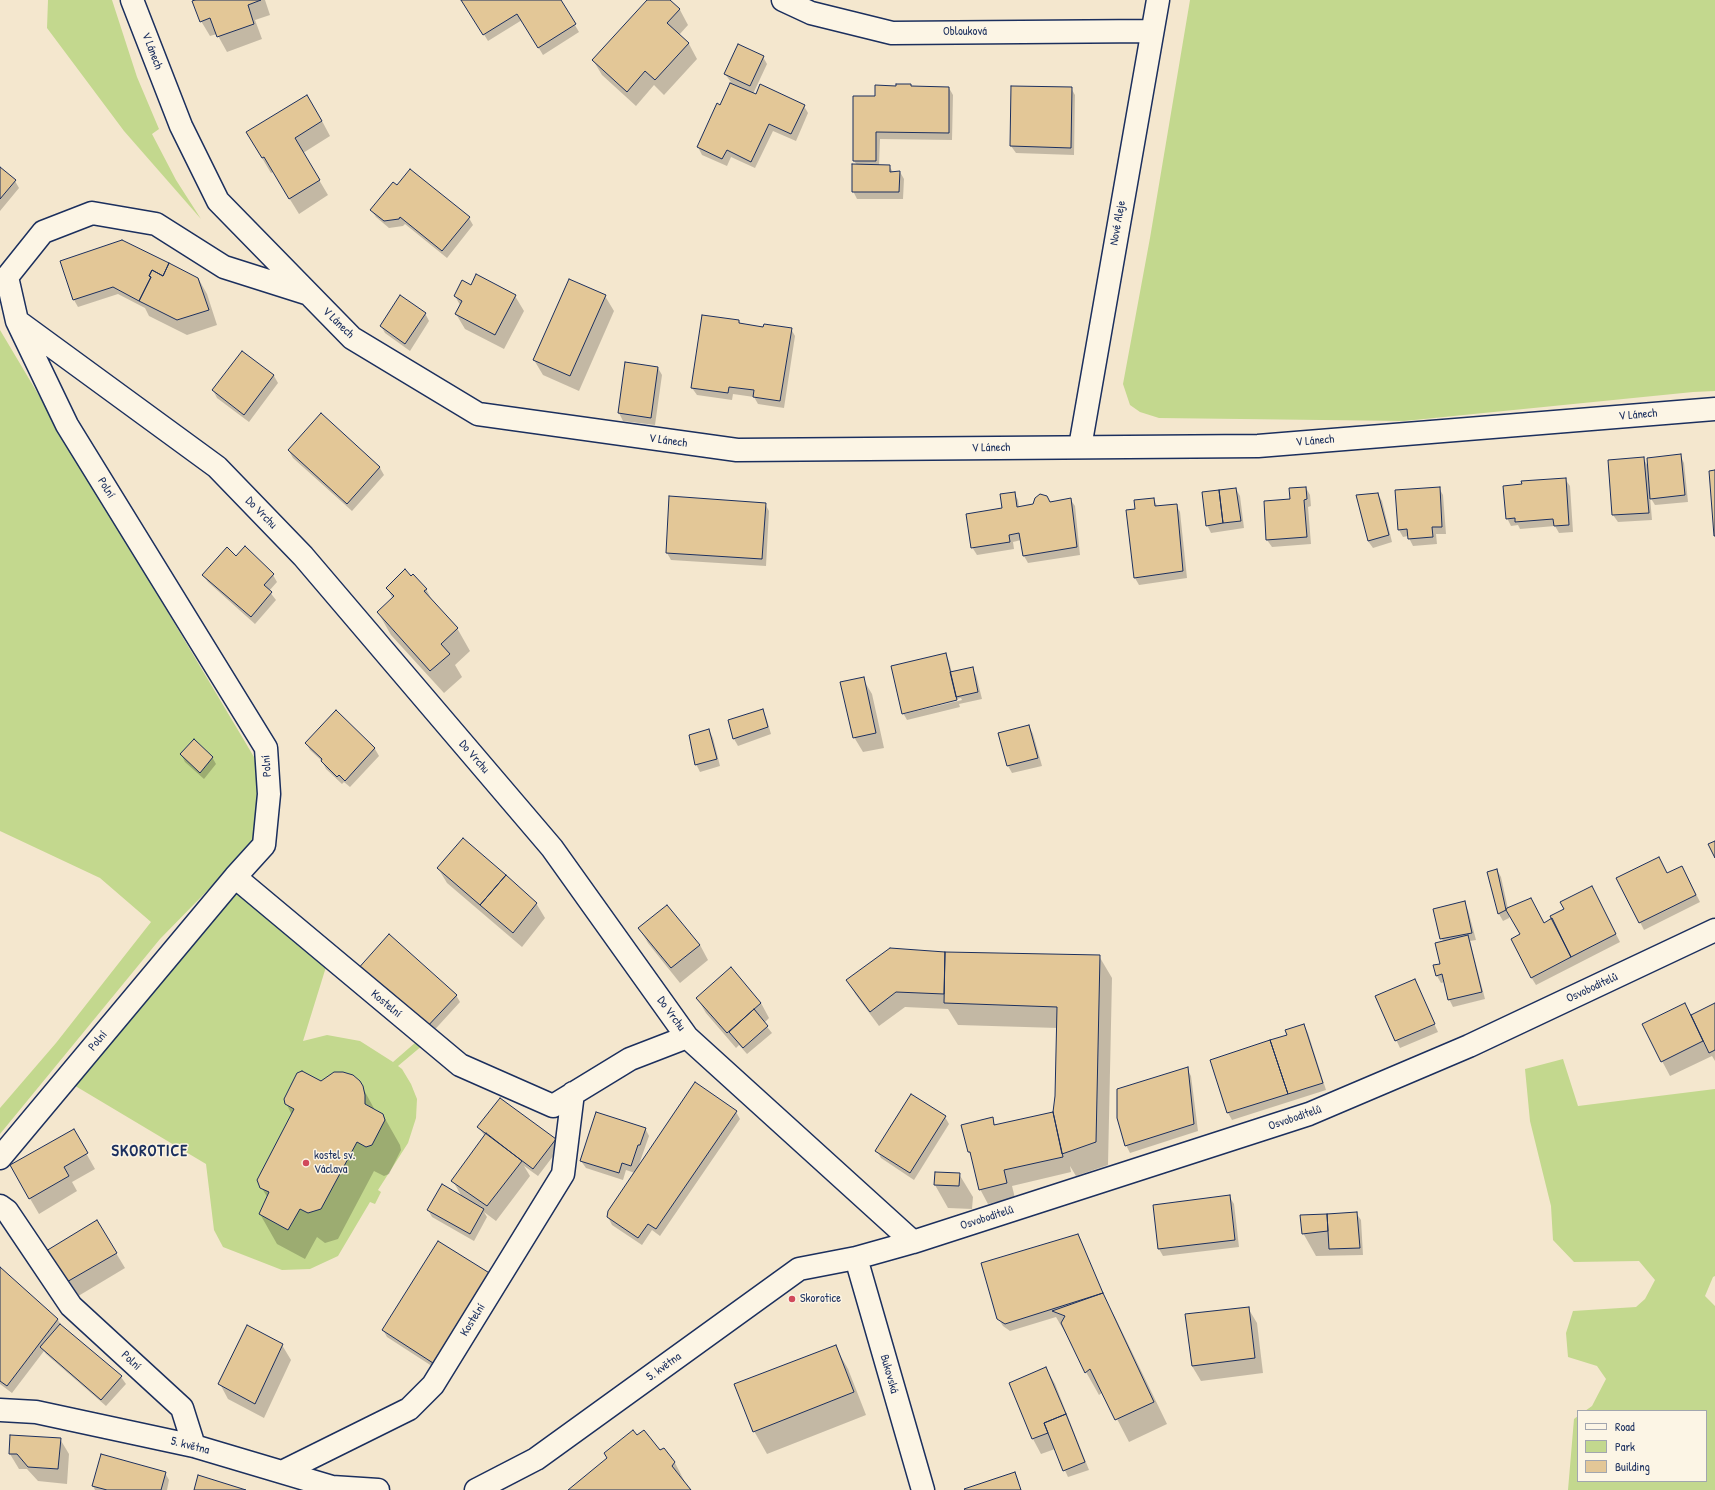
<!DOCTYPE html>
<html>
<head>
<meta charset="utf-8">
<style>
  body { margin:0 }
  #map { position:relative; width:1715px; height:1490px; overflow:hidden; background:#f4e7ce; font-family:"Patrick Hand",sans-serif }
  canvas { display:block }
  .legend { position:absolute; left:1577px; top:1410px; width:130px; height:72px; box-sizing:border-box; background:#fcf5e5; border:1px solid #a2a6af; margin:0; padding:5px 7px; list-style:none; font-size:12px; color:#1b2f5e }
  .legend li { display:flex; align-items:center; gap:8px; height:20px }
  .legend b { width:20px; border:1px solid #a2a6af }
</style>
</head>
<body>
<div id="map">
<canvas width="1715" height="1490"></canvas>
<ul class="legend">
<li><b style="height:5px;background:#fcf5e5"></b>Road</li>
<li><b style="height:11px;background:#c3d88e"></b>Park</li>
<li><b style="height:11px;background:#e3c797"></b>Building</li>
</ul>
</div>
<script>
const ctx = document.querySelector('canvas').getContext('2d');
ctx.lineJoin = 'round';
function fill(path, color) {
  ctx.fillStyle = color;
  ctx.fill(path, 'evenodd');
}
function poly(rows) {
  const path = new Path2D();
  for (const r of rows) {
    path.moveTo(r[0], r[1]);
    for (let i = 2; i < r.length; i += 2) path.lineTo(r[i], r[i + 1]);
  }
  return path;
}
function stroke(path, color, width, dash) {
  ctx.strokeStyle = color;
  ctx.lineWidth = width;
  ctx.lineCap = dash ? 'butt' : 'round';
  ctx.setLineDash(dash || []);
  ctx.stroke(path);
}
function drawText(font, color, halo, rows, align = 'center') {
  ctx.font = font + ' "Patrick Hand",sans-serif';
  ctx.lineWidth = 3;
  ctx.setLineDash([]);
  ctx.textBaseline = 'middle';
  ctx.strokeStyle = halo;
  ctx.fillStyle = color;
  for (const [text, x, y, turn = 0] of rows) {
    ctx.save();
    ctx.translate(x, y);
    ctx.rotate((+turn || 0) * Math.PI / 180);
    ctx.textAlign = isNaN(turn) ? turn : align;
    if (halo) ctx.strokeText(text, 0, 0);
    ctx.fillText(text, 0, 0);
    ctx.restore();
  }
}
const green = poly([
  [48,0,112,0,137,77,159,129,152,134,176,180,201,219,124,131,47,28],
  [1190,0,1715,0,1715,391,1693,392,1404,421,1159,418,1140,412,1130,405,1123,384,1150,238],
  [0,330,254,757,263,794,251,846,160,939,0,1134,0,1108,56,1043,151,922,100,878,0,831],
  [237,890,326,967,303,1041,327,1035,360,1041,393,1062,416,1042,423,1045,398,1066,402,1069,411,1084,417,1099,416,1118,408,1143,378,1190,381,1192,375,1204,370,1202,338,1256,310,1269,282,1270,223,1247,214,1230,206,1164,72,1084],
  [1563,1059,1578,1106,1715,1089,1715,1276,1713,1277,1705,1296,1715,1306,1715,1490,1568,1490,1574,1419,1578,1416,1578,1481,1706,1481,1706,1411,1585,1411,1592,1406,1606,1379,1597,1366,1568,1357,1566,1333,1573,1311,1636,1307,1645,1299,1655,1280,1639,1261,1574,1262,1553,1240,1551,1206,1530,1121,1525,1069]
]);
const shadow = poly([
  [198,0,265,0,270,15,255,20,262,39,227,52,217,34,210,36,201,21],
  [463,0,560,0,579,32,543,55,522,20,488,41],
  [648,0,669,0,680,10,688,25,679,35,689,44,697,59,664,95,654,85,636,106,602,75,593,60],
  [763,57,767,64,753,94,804,106,808,113,796,141,773,131,755,168,731,157,727,166,702,155,698,147,718,104,721,106,731,82,725,74],
  [912,87,949,88,953,95,952,140,880,139,879,166,889,166,893,172,900,172,904,179,903,199,857,199,853,191,857,165,854,161,876,97],
  [1012,87,1071,88,1075,95,1074,155,1016,153,1011,146],
  [322,121,330,136,303,153,328,195,299,214,273,172,271,173,247,133],
  [0,168,15,181,19,188,0,211],
  [398,186,469,218,473,225,447,258,405,224,403,226,389,228,376,217,371,210],
  [61,262,198,278,207,294,217,325,187,335,149,316,145,308,118,294,78,307,74,300],
  [471,286,515,296,524,311,504,349,465,329,456,314,460,305,455,296],
  [605,296,614,311,579,391,543,375,534,360],
  [425,313,429,321,410,351,385,333,381,326],
  [739,321,741,325,764,328,791,329,795,336,784,408,758,404,754,397,733,394,732,400,697,395,692,388],
  [242,352,274,376,278,383,249,422,217,398,213,390],
  [626,363,658,368,662,375,655,425,623,421,619,413],
  [321,415,380,468,384,475,352,511,293,458,289,451],
  [1680,455,1684,463,1688,502,1655,505,1650,497,1652,520,1618,522,1613,515,1643,458,1649,468],
  [1565,479,1570,486,1573,532,1559,533,1555,526,1520,529,1518,525,1511,526,1507,518],
  [1306,488,1310,495,1311,506,1308,507,1311,544,1272,547,1267,540,1291,500],
  [1439,488,1443,495,1446,534,1436,534,1437,544,1413,546,1408,536,1403,537,1399,530],
  [1236,489,1240,496,1244,528,1211,533,1207,525],
  [1014,493,1018,500,1019,507,1070,499,1075,506,1080,555,1028,563,1024,556,1021,540,1013,542,1014,549,977,555,972,547,1003,509],
  [1378,494,1382,501,1392,542,1373,548,1368,541],
  [670,498,765,504,769,511,766,566,671,560,667,553],
  [1153,499,1158,507,1176,505,1180,512,1187,578,1139,585,1135,578,1136,509],
  [203,575,273,575,277,582,269,591,276,600,255,624,208,582],
  [387,588,426,589,433,602,457,628,470,651,455,665,462,677,444,693,391,635,378,612,393,599],
  [945,654,949,661,952,673,972,668,976,675,982,699,959,704,960,707,907,720,903,713,892,666],
  [961,698,962,700,904,714,904,712],
  [863,679,872,694,884,748,863,752,854,737],
  [762,710,766,717,771,734,738,746,734,739,729,720],
  [336,712,375,749,379,756,350,787,344,782,342,784,326,769,322,761,310,750,306,743],
  [1029,726,1033,734,1042,766,1012,773,1008,766,1000,734],
  [709,730,713,738,720,766,700,772,696,764],
  [181,754,212,757,216,764,204,779,185,762],
  [438,868,536,903,545,918,522,947,447,883],
  [1497,870,1501,877,1508,909,1544,924,1596,895,1620,942,1536,985,1531,977,1521,935,1509,914,1509,918,1503,921,1499,914,1488,873],
  [1667,874,1686,874,1700,902,1644,930,1618,879],
  [1464,903,1468,910,1476,940,1470,941,1485,999,1453,1007,1449,999,1445,982,1441,983,1437,976,1441,964,1443,942,1434,910],
  [639,928,700,945,708,960,680,983,648,943],
  [891,949,945,953,1099,956,1112,978,1108,1165,1076,1176,1070,1166,1071,1172,1012,1186,1015,1198,988,1204,980,1189,973,1159,969,1152,992,1119,996,1126,1054,1112,1056,1096,1058,1028,958,1025,948,1009,905,1007,879,1026,856,995,847,980],
  [358,971,456,995,460,1002,429,1036],
  [1415,981,1438,1032,1400,1048,1376,997],
  [697,998,761,1003,769,1018,764,1023,772,1033,747,1054,739,1045,736,1048,706,1013],
  [1684,1004,1691,1016,1715,1004,1715,1061,1712,1056,1670,1076,1662,1061],
  [1304,1025,1308,1033,1326,1090,1232,1120,1228,1113,1211,1060,1288,1036],
  [1187,1069,1191,1076,1198,1131,1130,1153,1126,1145],
  [359,1081,376,1112,383,1115,400,1145,401,1150,389,1174,384,1176,374,1171,338,1239,325,1243,317,1237,305,1259,277,1244,260,1214,268,1198,261,1187,292,1115,286,1103,321,1082],
  [736,1112,740,1119,660,1236,652,1230,642,1245,612,1225,608,1217,635,1173,626,1170,623,1180,586,1168,581,1161,645,1128,649,1136,637,1170],
  [945,1117,949,1124,914,1180,881,1158,877,1151],
  [478,1127,555,1139,560,1147,538,1176,524,1166,530,1176,496,1221,484,1212,487,1217,474,1241,432,1217,428,1210,462,1197,453,1181,485,1136],
  [73,1130,95,1169,72,1182,77,1191,39,1214,11,1166],
  [959,1174,973,1197,972,1209,948,1208,935,1185],
  [1229,1196,1234,1204,1239,1247,1163,1256,1159,1249],
  [1356,1213,1361,1220,1363,1255,1316,1256,1303,1233],
  [1078,1235,1106,1301,1115,1317,1167,1424,1129,1442,1103,1392,1099,1395,1086,1372,1068,1334,1066,1334,1056,1317,1010,1331,1003,1326,998,1318],
  [116,1253,125,1268,75,1298,56,1267],
  [0,1268,58,1320,61,1325,121,1377,126,1384,106,1406,46,1354,44,1351,12,1393,0,1384],
  [494,1282,438,1370,387,1337,383,1330],
  [1248,1308,1257,1323,1263,1373,1201,1381,1192,1366],
  [282,1345,291,1360,264,1418,228,1399,220,1384],
  [835,1346,848,1369,866,1415,767,1454,754,1431],
  [1046,1368,1055,1384,1089,1470,1068,1477,1055,1449,1041,1454,1033,1439,1010,1383],
  [637,1437,660,1452,664,1449,675,1463,689,1490,570,1490],
  [60,1439,69,1454,67,1484,38,1481,27,1469,19,1469,10,1454],
  [165,1473,169,1480,167,1490,95,1490,93,1486]
]);
const building = poly([
  [195,0,261,0,248,5,254,24,217,37,210,18,200,22,192,1,195,0],
  [461,0,561,0,576,24,538,48,517,14,483,35,461,0],
  [647,0,670,0,680,9,667,23,689,43,655,80,645,71,627,92,592,60,647,0],
  [738,44,764,56,750,86,724,74,738,44],
  [730,83,756,94,760,84,805,105,791,134,769,124,751,162,727,150,722,159,697,147,717,103,720,105,730,83],
  [896,84,911,84,911,86,949,87,949,133,876,132,876,161,853,161,853,96,875,96,875,85,896,86,896,84],
  [1011,86,1072,87,1071,148,1010,146,1011,86],
  [307,95,322,121,295,138,320,180,289,199,264,157,262,158,246,132,307,95],
  [852,164,890,165,890,172,900,171,899,192,852,192,852,164],
  [0,167,16,180,0,199,0,167],
  [410,169,470,217,442,251,400,217,399,219,384,221,370,210,393,182,397,185,410,169],
  [122,240,169,263,163,276,152,270,149,276,151,277,139,301,113,287,73,300,60,261,122,240],
  [169,263,198,278,209,310,177,320,139,301,151,277,149,276,152,270,163,276,169,263],
  [476,274,516,295,495,335,455,314,462,301,454,296,462,280,471,285,476,274],
  [569,279,606,295,570,376,533,360,569,279],
  [400,295,426,313,405,344,380,326,400,295],
  [702,315,739,320,739,323,763,327,764,324,792,328,780,401,753,397,754,390,729,387,728,393,691,388,702,315],
  [242,351,274,375,244,415,212,390,242,351],
  [625,362,658,367,651,418,618,413,625,362],
  [321,413,380,467,347,504,288,450,321,413],
  [1681,454,1685,495,1650,499,1647,458,1681,454],
  [1644,457,1649,513,1612,515,1608,460,1644,457],
  [1715,470,1715,536,1714,536,1709,471,1715,470],
  [1566,478,1569,525,1554,526,1553,519,1515,522,1515,518,1506,519,1503,486,1522,484,1521,481,1566,478],
  [1306,487,1307,499,1304,500,1307,537,1266,540,1264,501,1290,499,1289,488,1306,487],
  [1440,487,1442,527,1432,527,1433,537,1408,539,1407,529,1398,530,1395,490,1440,487],
  [1236,488,1241,521,1223,523,1219,490,1236,488],
  [1219,490,1223,523,1206,526,1202,492,1219,490],
  [1015,492,1017,507,1033,504,1035,498,1040,494,1047,496,1050,502,1071,498,1077,547,1023,556,1019,533,1009,535,1010,542,971,548,966,514,1002,508,1000,494,1015,492],
  [1378,493,1389,535,1368,541,1356,495,1378,493],
  [669,496,766,503,762,559,666,553,669,496],
  [1154,498,1155,506,1177,504,1183,571,1134,578,1126,510,1135,509,1134,500,1154,498],
  [245,546,274,574,264,585,272,592,251,617,202,575,227,547,236,556,245,546],
  [405,569,411,576,413,574,427,589,424,591,458,628,441,644,450,654,430,671,377,612,394,596,386,588,405,569],
  [946,653,957,700,902,714,891,666,946,653],
  [973,667,978,692,956,697,950,672,973,667],
  [864,677,876,733,853,738,840,682,864,677],
  [763,709,768,727,733,739,728,720,763,709],
  [336,710,375,748,345,781,339,775,337,777,321,761,322,759,305,743,336,710],
  [1029,725,1038,758,1007,766,998,733,1029,725],
  [709,729,717,759,695,765,689,735,709,729],
  [194,739,213,757,200,773,180,754,194,739],
  [463,838,506,875,480,905,437,868,463,838],
  [1715,841,1715,858,1708,844,1715,841],
  [1659,857,1667,873,1682,866,1696,895,1639,923,1616,878,1659,857],
  [1497,869,1506,910,1498,914,1487,872,1497,869],
  [506,875,537,903,513,933,480,905,506,875],
  [1592,886,1616,934,1571,957,1550,916,1564,909,1560,902,1592,886],
  [1531,898,1544,923,1552,918,1571,957,1531,978,1511,939,1520,934,1506,910,1507,908,1531,898],
  [1465,901,1472,933,1440,939,1433,909,1465,901],
  [667,905,700,945,671,968,638,928,667,905],
  [389,934,457,995,424,1030,356,971,389,934],
  [1468,935,1482,992,1448,1000,1442,974,1436,976,1433,965,1440,964,1435,943,1468,935],
  [890,948,945,952,944,994,896,992,870,1012,846,980,890,948],
  [945,952,1100,955,1096,1142,1062,1154,1053,1112,1055,1096,1057,1007,944,1003,945,952],
  [731,967,761,1003,727,1033,696,998,731,967],
  [1415,979,1435,1024,1395,1041,1375,996,1415,979],
  [1685,1003,1703,1041,1661,1062,1642,1024,1685,1003],
  [1715,1003,1715,1050,1709,1053,1691,1015,1715,1003],
  [754,1009,768,1026,743,1048,729,1032,754,1009],
  [1304,1024,1323,1083,1288,1094,1270,1040,1287,1035,1285,1030,1304,1024],
  [1270,1040,1288,1094,1227,1113,1210,1060,1270,1040],
  [1188,1067,1194,1124,1125,1146,1117,1118,1117,1089,1188,1067],
  [302,1071,321,1081,334,1072,343,1072,353,1075,360,1081,363,1086,365,1095,365,1104,383,1114,385,1120,372,1145,366,1147,357,1142,321,1209,308,1213,300,1209,288,1230,259,1214,269,1192,260,1188,257,1180,294,1109,285,1104,284,1099,297,1073,302,1071],
  [695,1082,737,1111,656,1229,648,1224,638,1238,607,1217,608,1211,695,1082],
  [911,1094,946,1116,910,1173,875,1151,911,1094],
  [500,1098,556,1139,533,1169,477,1127,500,1098],
  [596,1112,646,1128,640,1145,638,1145,631,1166,622,1163,619,1173,580,1161,596,1112],
  [1053,1112,1063,1157,1004,1170,1007,1183,979,1190,970,1152,968,1152,961,1125,993,1117,994,1125,1053,1112],
  [74,1129,88,1153,64,1167,69,1176,29,1199,10,1165,74,1129],
  [486,1133,522,1161,487,1206,451,1181,486,1133],
  [935,1172,960,1173,959,1186,934,1185,935,1172],
  [442,1184,484,1209,470,1234,427,1210,442,1184],
  [1230,1195,1235,1240,1158,1249,1153,1205,1230,1195],
  [1357,1212,1360,1248,1329,1249,1327,1214,1357,1212],
  [1327,1214,1328,1231,1302,1234,1300,1215,1327,1214],
  [97,1220,117,1253,65,1283,46,1251,97,1220],
  [1078,1234,1103,1293,1005,1324,997,1319,981,1263,1078,1234],
  [438,1241,491,1274,433,1363,382,1330,438,1241],
  [0,1267,58,1319,7,1386,0,1381,0,1267],
  [1103,1293,1154,1402,1115,1420,1090,1369,1085,1373,1061,1323,1065,1316,1052,1311,1103,1293],
  [1249,1307,1255,1358,1192,1366,1185,1314,1249,1307],
  [60,1324,122,1376,101,1400,40,1347,60,1324],
  [247,1325,283,1344,255,1404,218,1384,247,1325],
  [836,1345,854,1392,753,1432,734,1384,836,1345],
  [1046,1367,1066,1414,1044,1423,1048,1433,1032,1439,1009,1383,1046,1367],
  [1066,1414,1085,1462,1063,1471,1044,1423,1066,1414],
  [633,1430,637,1435,644,1430,660,1450,664,1448,675,1462,672,1466,691,1490,568,1490,607,1458,604,1453,633,1430],
  [10,1435,61,1438,58,1469,28,1467,17,1454,9,1454,10,1435],
  [101,1454,166,1472,161,1490,107,1490,92,1486,101,1454],
  [1015,1472,1021,1490,965,1490,964,1489,1015,1472],
  [198,1475,246,1490,194,1490,198,1475]
]);
const minor = poly([
  [132,0,181,126,218,201,352,338,478,414,737,450,1258,446,1715,409],
  [783,0,811,13,892,33,1152,31],
  [20,323,217,467,303,556,552,848,687,1037,913,1242],
  [1080,447,1158,0],
  [235,877,460,1065,553,1106,630,1059,687,1037],
  [0,1158,235,877,264,845,269,794,266,748,67,425,17,321,7,277,43,232,92,213,156,224,224,267,306,293],
  [0,1206,7,1211,71,1306,182,1408,194,1446],
  [856,1258,923,1490],
  [0,1410,36,1412,194,1446,332,1487,378,1490],
  [282,1472,409,1409,433,1385,563,1174,573,1093],
  [476,1490,536,1459,799,1269,856,1258,913,1242,1309,1114,1469,1046,1715,930]
]);
const markers = [
  [306,1163,4,"#d1495b"],
  [792,1299,4,"#d1495b"]
];
const streetNames = [
  ["Oblouková",965,32],
  ["V Lánech",152,51,69],
  ["Nové Aleje",1118,223,-80],
  ["V Lánech",338,323,44],
  ["V Lánech",1638,415,-5],
  ["V Lánech",668,441,8],
  ["V Lánech",1315,441,-5],
  ["V Lánech",991,448,-1],
  ["Polní",106,488,58],
  ["Do Vrchu",261,513,46],
  ["Do Vrchu",474,757,49],
  ["Polní",267,766,-94],
  ["Osvoboditelů",1592,988,-25],
  ["Kostelní",386,1004,40],
  ["Do Vrchu",671,1014,54],
  ["Polní",98,1041,-50],
  ["Osvoboditelů",1295,1118,-19],
  ["Osvoboditelů",987,1218,-18],
  ["Kostelní",473,1320,-58],
  ["Polní",131,1361,43],
  ["5. května",664,1367,-36],
  ["Bukovská",889,1374,74],
  ["5. května",190,1446,14]
];
const poiNames = [
  ["kostel sv.",314,1156],
  ["Václava",314,1170],
  ["Skorotice",800,1299]
];
const districtNames = [
  ["SKOROTICE",150,1152]
];
fill(green, '#c3d88e');
fill(shadow, '#0003');
fill(building, '#e3c797');
stroke(building, '#1b2f5e', 1);
stroke(minor, '#1b2f5e', 25);
stroke(minor, '#fcf5e5', 22);
for (const [x, y, r, color] of markers) {
  const dot = new Path2D();
  dot.arc(x, y, r, 0, 2 * Math.PI);
  ctx.fillStyle = color;
  ctx.fill(dot);
  stroke(dot, '#fcf5e5', 1.5);
}
drawText('12px', '#1b2f5e', '#fcf5e5', streetNames);
drawText('12px', '#1b2f5e', '#fcf5e5', poiNames, 'left');
ctx.letterSpacing = '1px';
drawText('bold 16px', '#1b2f5e', '#fcf5e5', districtNames);
ctx.letterSpacing = '0px';
</script>
</body>
</html>
